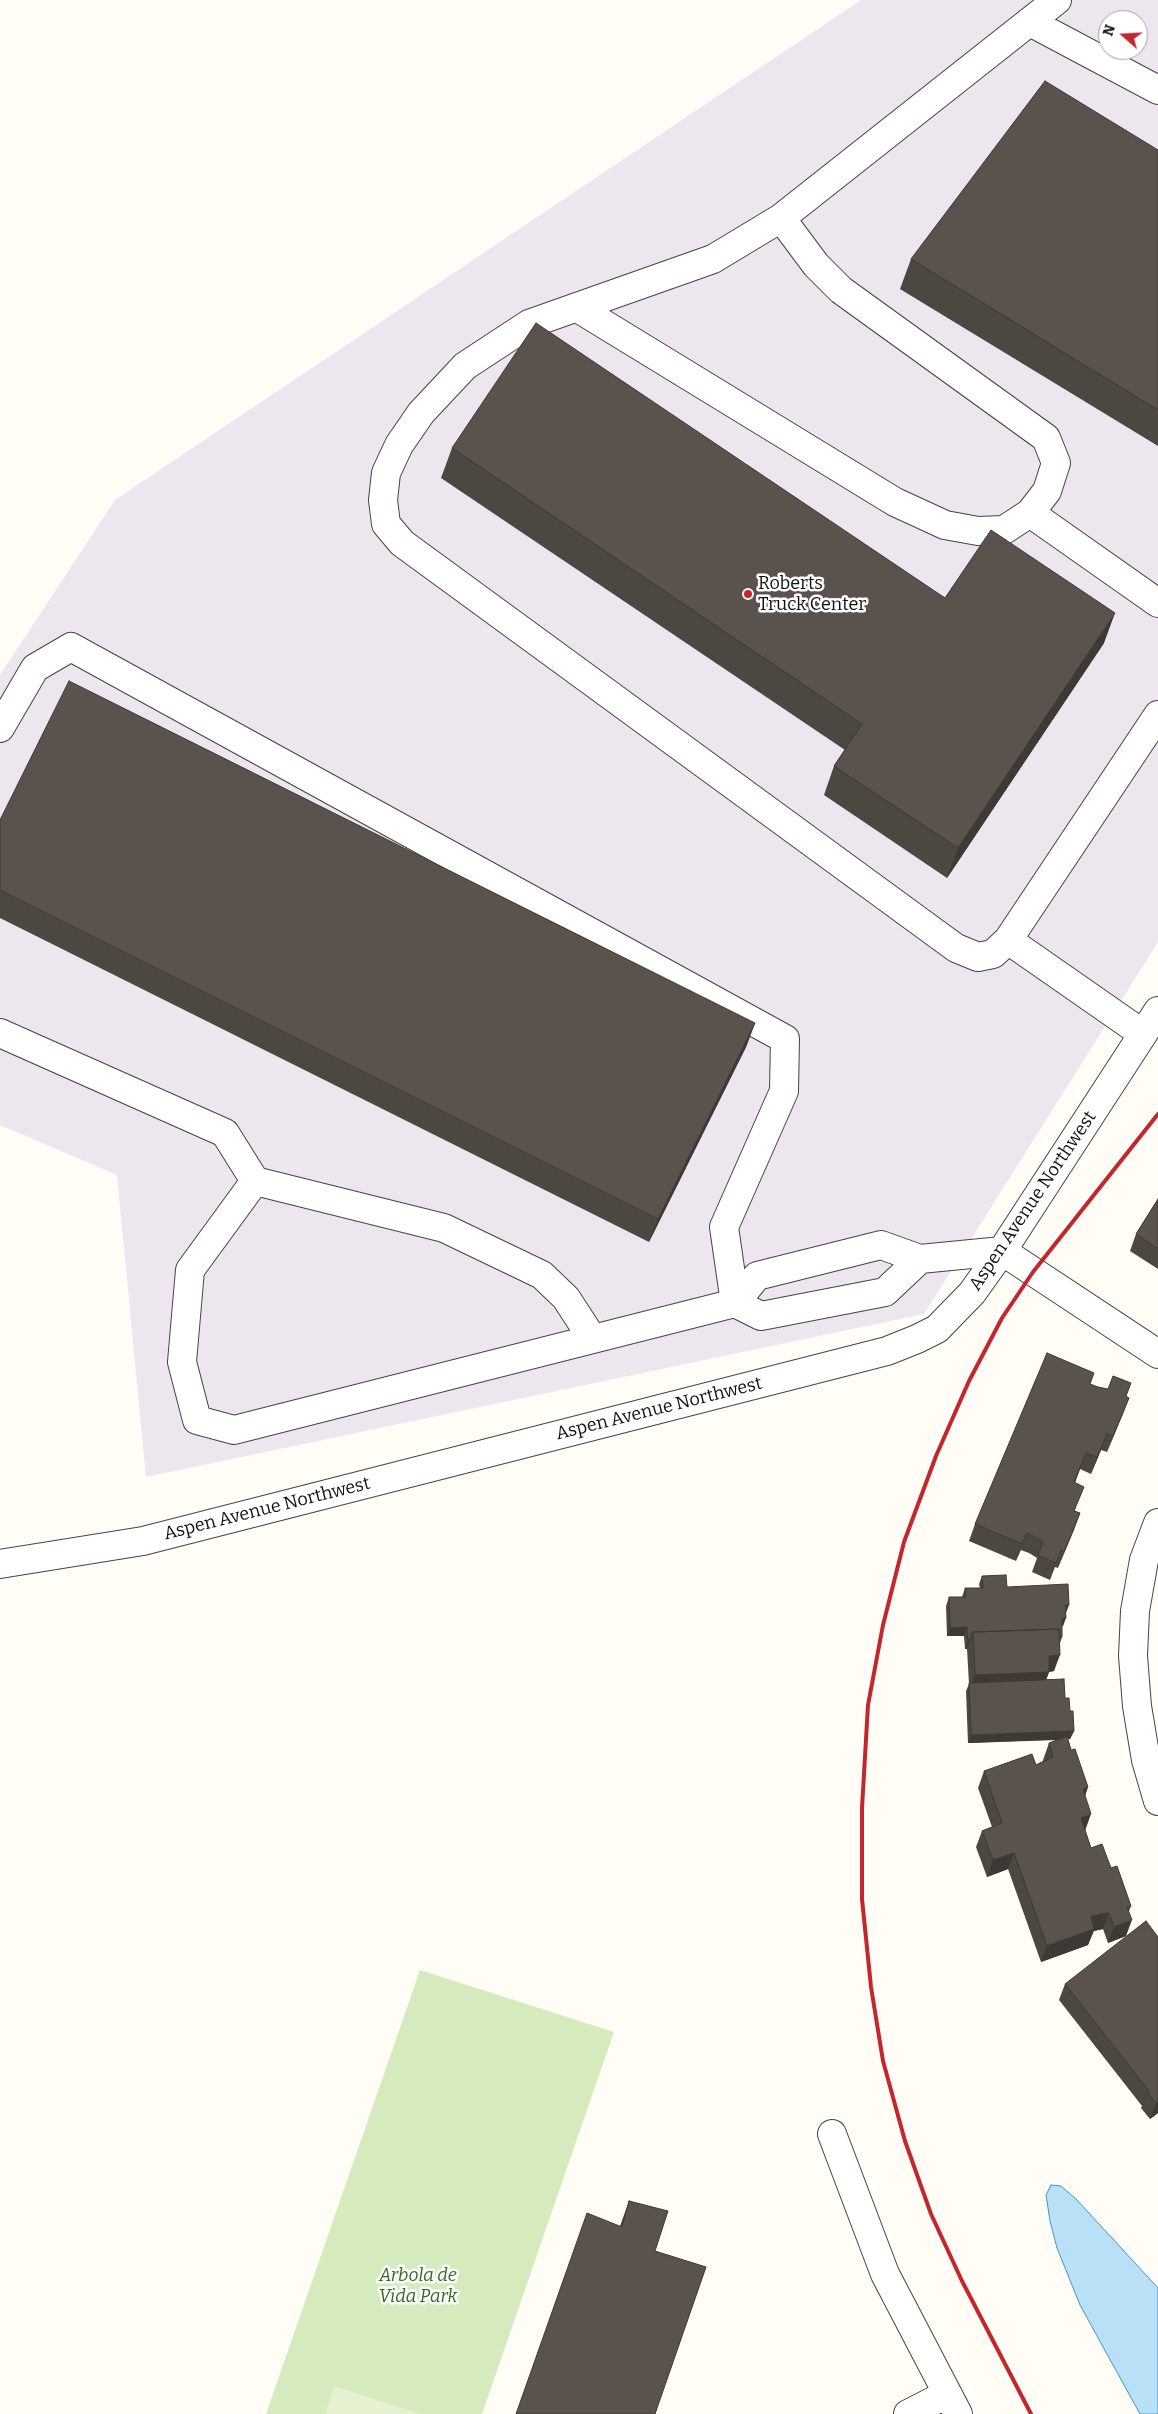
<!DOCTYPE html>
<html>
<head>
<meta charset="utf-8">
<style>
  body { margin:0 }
  #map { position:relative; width:1158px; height:2414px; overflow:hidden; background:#fffdf5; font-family:Bitter,serif }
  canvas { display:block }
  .north { position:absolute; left:1098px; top:10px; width:50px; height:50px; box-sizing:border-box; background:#fff; border:1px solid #a0a0a0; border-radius:50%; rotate:289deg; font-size:14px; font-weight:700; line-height:20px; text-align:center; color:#111 }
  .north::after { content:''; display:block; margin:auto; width:18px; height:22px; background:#c4262e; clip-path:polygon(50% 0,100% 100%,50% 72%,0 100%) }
</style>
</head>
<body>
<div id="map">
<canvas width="1158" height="2414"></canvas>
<div class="north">N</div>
</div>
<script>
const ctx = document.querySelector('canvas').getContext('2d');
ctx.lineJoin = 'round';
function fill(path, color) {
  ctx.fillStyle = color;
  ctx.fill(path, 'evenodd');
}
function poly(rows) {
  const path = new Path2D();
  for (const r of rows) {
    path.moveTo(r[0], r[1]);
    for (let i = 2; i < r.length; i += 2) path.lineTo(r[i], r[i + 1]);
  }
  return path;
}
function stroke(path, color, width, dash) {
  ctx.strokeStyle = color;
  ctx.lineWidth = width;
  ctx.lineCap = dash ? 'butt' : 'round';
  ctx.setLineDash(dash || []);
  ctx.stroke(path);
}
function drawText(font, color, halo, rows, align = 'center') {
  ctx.font = font + ' Bitter,serif';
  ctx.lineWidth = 5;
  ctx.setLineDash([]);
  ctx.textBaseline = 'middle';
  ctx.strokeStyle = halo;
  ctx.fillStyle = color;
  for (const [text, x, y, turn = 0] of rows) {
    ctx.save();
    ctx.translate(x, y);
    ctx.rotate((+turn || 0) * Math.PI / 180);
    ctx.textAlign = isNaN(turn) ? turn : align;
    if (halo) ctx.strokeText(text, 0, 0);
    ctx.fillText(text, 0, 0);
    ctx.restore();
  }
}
const industrial = poly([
  [861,0,1158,0,1158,942,924,1314,146,1477,117,1175,0,1125,0,675,115,500],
  [1108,20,1138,20,1138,50,1108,50]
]);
const green = poly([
  [420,1970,614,2032,482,2414,266,2414]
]);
const pitch = poly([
  [334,2386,420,2414,325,2414]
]);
const water = poly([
  [1051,2185,1061,2186,1076,2199,1158,2288,1158,2414,1140,2414,1080,2305,1057,2248,1050,2221,1046,2195,1051,2185]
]);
const minor = poly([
  [1057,0,781,218,713,259,529,324,465,366,421,413,399,445,386,473,383,500,386,524,402,543,956,948,978,957,993,954,1008,940,1158,715],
  [1030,22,1158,90],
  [781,218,816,265,841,290,1046,438,1056,463,1047,491,1030,513,1158,603],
  [576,307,895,502,945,525,978,531,1004,530,1030,513],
  [0,728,35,668,71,647,785,1039,784,1091,724,1227,735,1303,234,1430,197,1420,182,1362,190,1270,255,1181,225,1133,0,1033],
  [1008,940,1143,1034],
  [255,1181,444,1228,542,1275,566,1298,592,1338],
  [920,1259,885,1292,761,1316,735,1303,757,1276,881,1245,920,1259,1002,1251,1158,1354],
  [1158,1523,1144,1560,1135,1611,1133,1656,1137,1706,1146,1760,1158,1801],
  [0,1564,143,1541,887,1351,917,1339,937,1329,972,1293,1002,1251,1158,1011],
  [832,2134,885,2274,958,2414],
  [908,2414,947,2394]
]);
const rail = poly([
  [1031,2414,962,2281,931,2214,905,2141,883,2061,871,1987,862,1899,862,1808,868,1705,883,1625,904,1542,936,1456,969,1381,1002,1318,1033,1272,1158,1114]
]);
const wall = poly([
  [1158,150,1158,446,900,289,911,259],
  [452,448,945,598,1104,643,947,878,824,795,834,766,845,750,441,478],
  [0,820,755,1023,746,1047,649,1242,0,918],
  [1158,1199,1158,1269,1130,1251,1136,1234],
  [1090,1384,1129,1398,1107,1452,1101,1450,1091,1474,1080,1469,1075,1483,1075,1511,1080,1513,1058,1568,1055,1567,1050,1580,1032,1572,1037,1558,1029,1553,1021,1550,1016,1561,969,1541,975,1524],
  [982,1576,1066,1613,1063,1626,1062,1626,1062,1637,1060,1643,1054,1671,1049,1672,1046,1680,1065,1698,1070,1711,1074,1731,1070,1739,1068,1739,1071,1750,1088,1787,1085,1796,1085,1831,1091,1848,1111,1868,1131,1906,1129,1911,1126,1936,1108,1943,1103,1929,1094,1931,1088,1945,1041,1962,1008,1869,987,1877,976,1847,982,1831,992,1827,978,1788,984,1771,1036,1765,1043,1761,1043,1760,1049,1743,1058,1740,968,1743,966,1691,969,1684,967,1649,965,1649,964,1636,947,1636,946,1606,949,1597,962,1597,965,1588,980,1588,979,1584],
  [1158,1937,1158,2113,1150,2119,1141,2108,1142,2106,1059,2000,1065,1984],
  [629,2201,655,2251,620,2226]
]);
const shadedWall = poly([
  [1115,613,1104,643,947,878,958,848],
  [755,1023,746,1047,649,1242,658,1219],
  [1129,1398,1123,1414,1107,1452,1113,1436],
  [1107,1434,1101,1450,1091,1474,1097,1457],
  [1086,1453,1080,1469,1068,1499,1074,1482],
  [1080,1513,1074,1530,1058,1568,1064,1552],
  [1065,1605,1069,1605,1066,1613],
  [1062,1618,1066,1618,1063,1626,1058,1626],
  [967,1627,964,1636,947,1636,950,1628],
  [968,1640,970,1640,967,1649,965,1649],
  [1060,1655,1054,1671,1049,1672,1043,1688,969,1691,975,1675,1049,1656],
  [1074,1731,1070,1739,968,1743,971,1735],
  [1088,1787,1082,1804,1083,1789],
  [1091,1814,1085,1831,1081,1818],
  [1014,1853,1008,1869,987,1877,993,1860],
  [1109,1913,1103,1929,1093,1931,1088,1945,1041,1962,1047,1946,1091,1917,1100,1914],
  [1132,1920,1126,1936,1108,1943,1114,1927],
  [1158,2101,1158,2113,1150,2119,1156,2103]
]);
const building = poly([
  [1045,81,1158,150,1158,410,911,259,1045,81],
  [536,323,945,598,991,530,1115,613,958,848,834,766,862,724,452,448,536,323],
  [69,681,755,1023,658,1219,0,890,0,820,69,681],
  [1158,1199,1158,1249,1136,1234,1158,1199],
  [1047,1353,1094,1373,1090,1384,1098,1387,1108,1389,1113,1376,1131,1383,1126,1396,1129,1398,1113,1436,1107,1434,1097,1457,1086,1453,1074,1482,1084,1487,1074,1511,1080,1513,1064,1552,1061,1550,1056,1563,1038,1555,1043,1542,1035,1537,1027,1533,1022,1544,975,1524,1047,1353],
  [1006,1575,1007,1587,1068,1584,1069,1605,1065,1605,1066,1618,1062,1618,1062,1637,1060,1637,1059,1629,973,1632,970,1640,968,1640,967,1627,950,1628,949,1597,966,1597,965,1588,983,1588,982,1576,1006,1575],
  [1059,1629,1060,1655,1049,1656,1049,1672,975,1675,973,1632,1059,1629],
  [1064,1679,1065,1698,1069,1698,1070,1711,1073,1711,1074,1731,971,1735,969,1683,1064,1679],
  [1067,1736,1071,1750,1075,1749,1088,1787,1083,1789,1091,1814,1081,1818,1091,1848,1102,1844,1111,1868,1117,1866,1131,1906,1127,1907,1132,1920,1114,1927,1109,1913,1100,1914,1091,1917,1094,1929,1047,1946,1014,1853,993,1860,982,1831,1002,1823,984,1771,1032,1754,1036,1765,1053,1757,1049,1743,1067,1736],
  [1146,1921,1158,1937,1158,2101,1156,2103,1147,2092,1149,2091,1065,1984,1146,1921],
  [629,2201,668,2211,655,2251,706,2267,655,2414,516,2414,587,2213,622,2227,629,2201]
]);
const markers = [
  [748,594,5,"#c4262e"]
];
const poiNames = [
  ["Roberts",758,584],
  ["Truck Center",758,605]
];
const streetNames = [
  ["Aspen Avenue Northwest",1033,1201,-56],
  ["Aspen Avenue Northwest",659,1409,-14],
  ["Aspen Avenue Northwest",267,1509,-14]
];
const parkNames = [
  ["Arbola de",418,2276],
  ["Vida Park",418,2297]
];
fill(industrial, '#eee6ef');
fill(green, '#d5ebbd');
fill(pitch, '#e6f2cf');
fill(water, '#b9e0f7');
stroke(water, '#3f96cf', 1);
stroke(minor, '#444', 30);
stroke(minor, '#fff', 28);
stroke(rail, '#c4262e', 4);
fill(wall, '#4d4742');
fill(shadedWall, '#3f3936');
fill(building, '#5a524d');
stroke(building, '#3f3936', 1);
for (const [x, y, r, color] of markers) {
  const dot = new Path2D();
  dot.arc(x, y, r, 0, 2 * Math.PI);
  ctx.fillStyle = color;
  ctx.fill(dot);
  stroke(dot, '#fff', 2);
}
drawText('18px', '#111', '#fff', poiNames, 'left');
drawText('18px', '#111', '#fff', streetNames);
drawText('italic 18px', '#2f6b1f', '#fff', parkNames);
</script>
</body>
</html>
